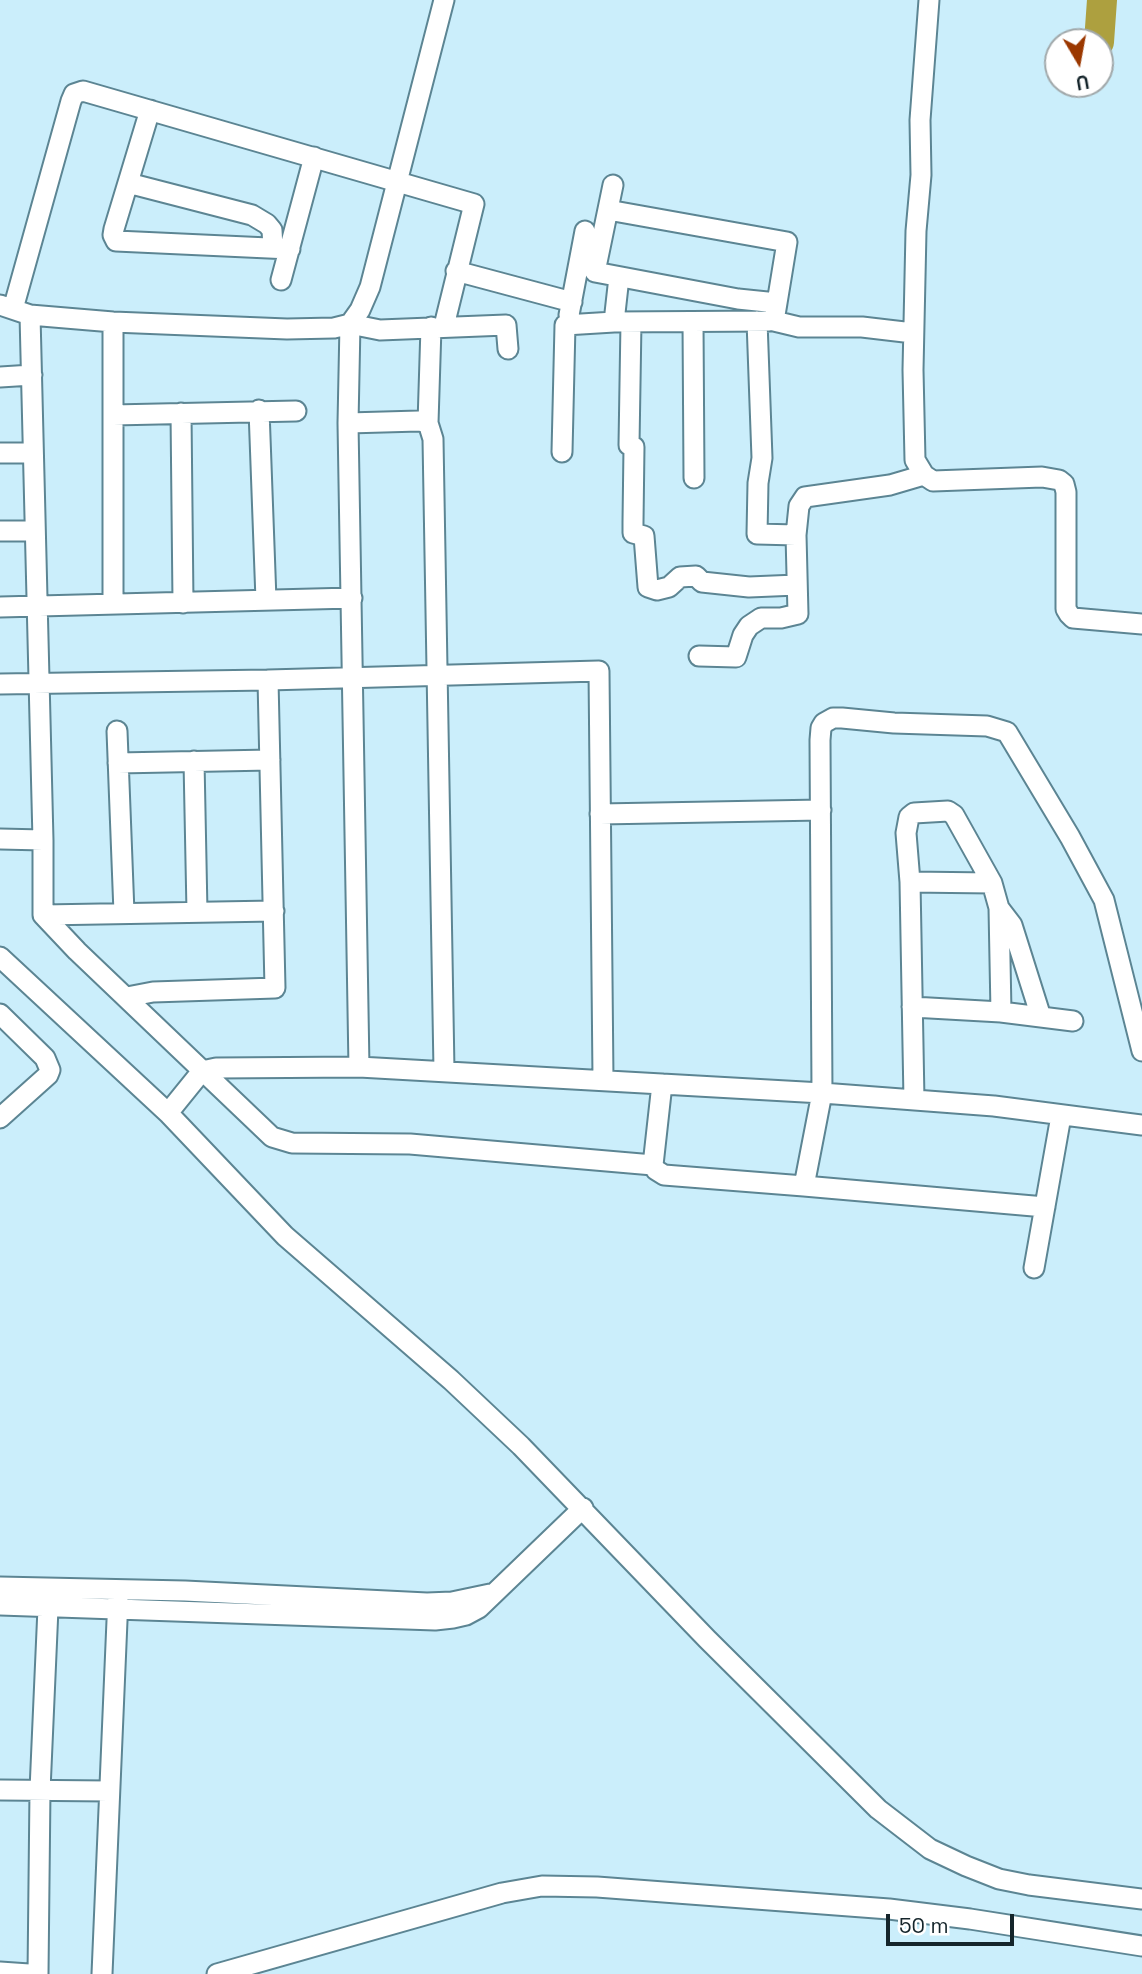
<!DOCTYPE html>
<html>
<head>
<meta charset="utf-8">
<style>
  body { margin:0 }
  #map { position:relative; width:1142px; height:1974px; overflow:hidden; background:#cbeefb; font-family:"Space Grotesk",sans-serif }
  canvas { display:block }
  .north { position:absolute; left:1044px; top:28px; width:70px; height:70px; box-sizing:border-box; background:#fff; border:2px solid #a1a8aa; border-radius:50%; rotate:170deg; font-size:19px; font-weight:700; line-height:28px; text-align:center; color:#15252b }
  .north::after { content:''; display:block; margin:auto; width:24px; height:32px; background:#9b3800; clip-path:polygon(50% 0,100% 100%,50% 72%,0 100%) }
  .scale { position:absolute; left:886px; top:1914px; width:128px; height:32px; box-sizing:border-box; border:4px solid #15252b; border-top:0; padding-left:9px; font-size:21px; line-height:24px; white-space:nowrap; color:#15252b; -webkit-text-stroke:5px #fff; paint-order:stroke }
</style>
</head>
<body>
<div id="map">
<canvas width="1142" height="1974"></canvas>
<div class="north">U</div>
<div class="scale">50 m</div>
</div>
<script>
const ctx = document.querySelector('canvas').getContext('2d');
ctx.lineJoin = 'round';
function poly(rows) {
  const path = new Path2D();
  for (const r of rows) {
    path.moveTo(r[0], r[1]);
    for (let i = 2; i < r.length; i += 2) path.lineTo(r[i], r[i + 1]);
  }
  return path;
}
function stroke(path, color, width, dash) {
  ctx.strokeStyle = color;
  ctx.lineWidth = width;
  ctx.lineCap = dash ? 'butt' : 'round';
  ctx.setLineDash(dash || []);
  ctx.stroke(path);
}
const river = poly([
  [1099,42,1102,0]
]);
const street = poly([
  [929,0,920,120,921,175,916,231,913,370,915,460,924,475,933,481,1042,477,1059,480,1064,484,1066,492,1066,609,1069,614,1073,618,1142,624],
  [150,110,114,229,113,235,116,241,290,249],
  [128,183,252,215,267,224,272,230,273,248],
  [613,185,595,272,738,299,777,303,774,321,799,327,862,327,913,333],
  [608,210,787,242,777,303],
  [456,271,572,302],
  [281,280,314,157],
  [0,305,30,315,113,322,287,329,334,328,350,324,380,330,506,325,508,349],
  [13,309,71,101,74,94,83,91,474,204,444,326],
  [30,315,43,840,43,915,77,951,272,1137,292,1143,410,1144,653,1165],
  [569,315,585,231],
  [614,322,619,277],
  [631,322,629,445,634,447,633,522,633,533,644,536,648,587,657,590,669,587,680,577,696,576,702,582,749,587,797,585],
  [693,322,694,478],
  [0,377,32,375],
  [259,410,266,600],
  [181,413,183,603],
  [113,415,296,411],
  [348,423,419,421,428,423,433,439,444,1070],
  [428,423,431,327],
  [562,452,565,325,614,322,769,321],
  [0,453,33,453],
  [0,531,35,531],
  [796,535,799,506,805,497,890,485,924,475],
  [113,604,113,322],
  [0,607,352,598],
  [699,656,736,657,743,635,749,626,761,618,781,618,798,614,796,535,757,534,758,483,762,458,757,321],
  [0,684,268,680,599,671,603,1079],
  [117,731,124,913],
  [194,761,197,912],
  [118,763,270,760],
  [600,814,821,810],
  [0,839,43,840],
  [910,882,992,883],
  [999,908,1012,925,1041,1017],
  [43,915,274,911],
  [0,957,168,1113,285,1236,451,1380,521,1446,707,1639,878,1809,930,1849,966,1866,999,1879,1029,1885,1142,1899],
  [127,997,153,992,275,988,268,680],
  [912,1007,1001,1012,1073,1021],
  [0,1014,45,1058,50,1070,48,1075,0,1118],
  [359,1067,348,423,350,324,360,310,370,287,444,0],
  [662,1084,653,1165,656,1170,664,1175,804,1186],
  [914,1100,910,882,906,833,909,817,914,813,948,811,954,815,992,883,999,908,1001,1012],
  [168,1113,202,1071,216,1068,359,1067,822,1093,994,1106,1142,1125],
  [1045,1207,804,1186,822,1093,820,740,821,728,824,723,833,718,842,718,894,723,987,726,1007,732,1070,837,1104,900,1142,1051],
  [1034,1268,1061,1116],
  [0,1587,185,1591,427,1603,452,1602,490,1594],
  [0,1605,435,1620,453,1618,466,1615,479,1608,583,1508],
  [0,1790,109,1791],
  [0,1972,29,1974],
  [38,1974,40,1790,48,1608],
  [102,1974,118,1597],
  [217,1974,502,1893,542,1886,597,1887,889,1909,970,1919,1142,1946]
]);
stroke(river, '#ada03f', 30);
stroke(street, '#5c8593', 23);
stroke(street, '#fff', 19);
</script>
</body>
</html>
